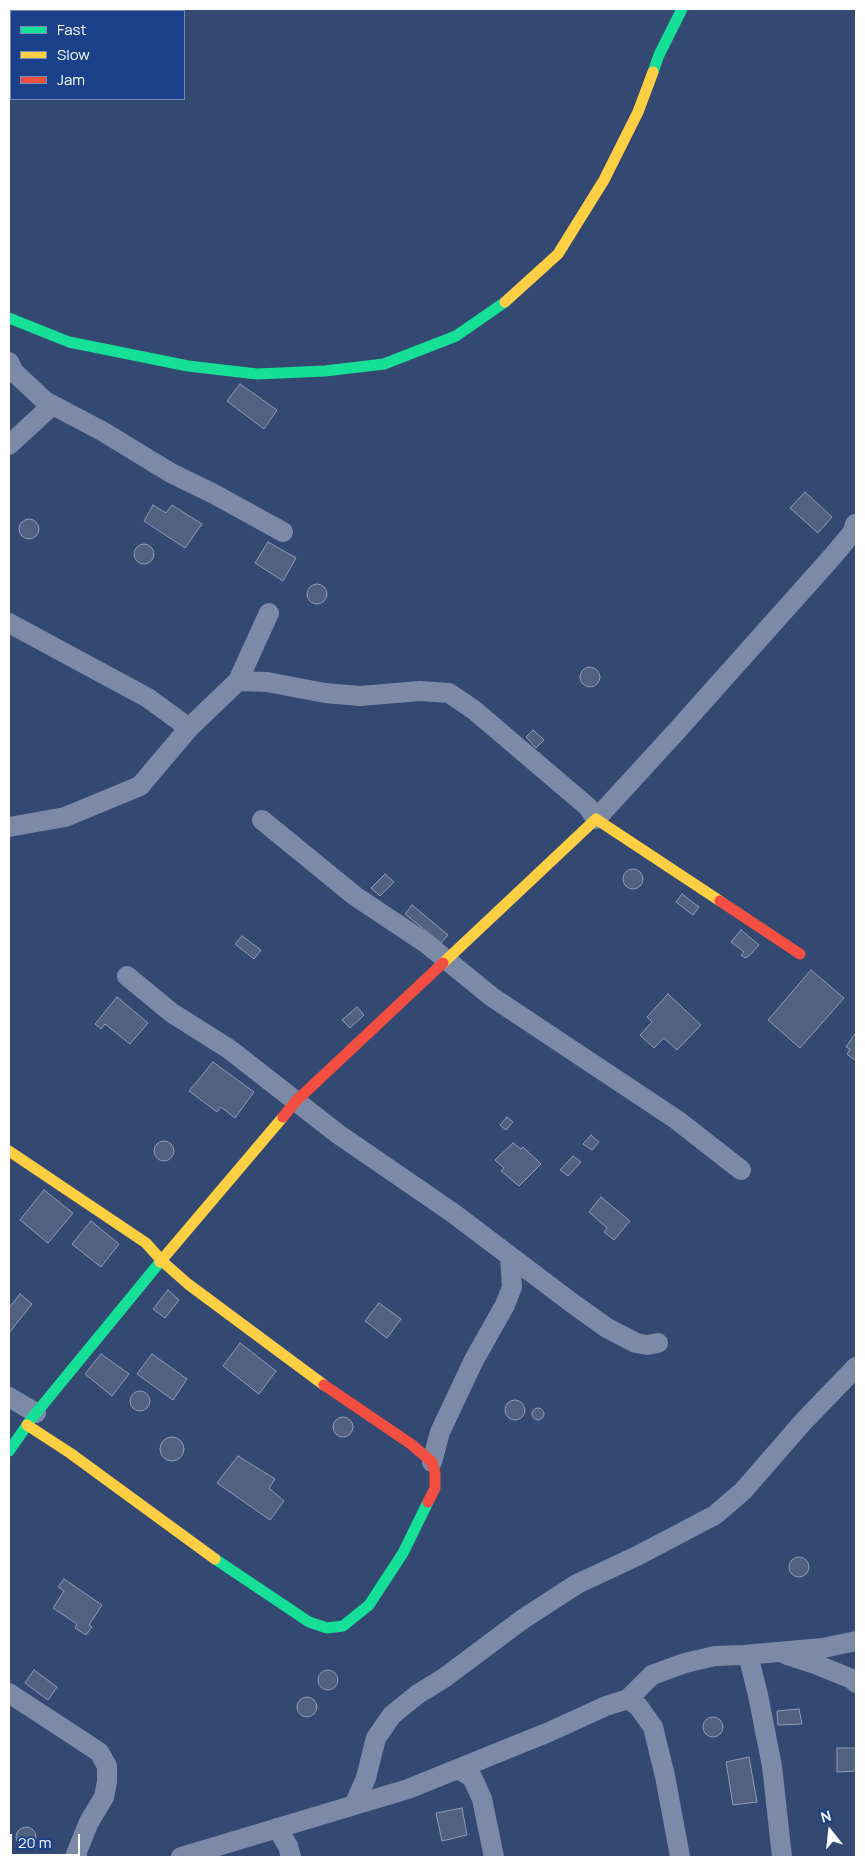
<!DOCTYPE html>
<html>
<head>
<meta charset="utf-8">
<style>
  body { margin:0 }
  #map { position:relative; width:865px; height:1866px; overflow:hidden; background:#344972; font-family:Manrope,sans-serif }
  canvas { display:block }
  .frame { position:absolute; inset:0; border:10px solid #fff; pointer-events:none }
  .legend { position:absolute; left:10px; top:10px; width:175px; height:90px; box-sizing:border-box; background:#1b418b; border:1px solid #768db9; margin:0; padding:6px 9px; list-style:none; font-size:15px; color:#fff }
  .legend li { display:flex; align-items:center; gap:10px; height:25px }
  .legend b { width:25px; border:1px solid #768db9 }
  .north { position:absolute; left:805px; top:1806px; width:50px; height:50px; -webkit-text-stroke:4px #1b418b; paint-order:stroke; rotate:344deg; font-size:14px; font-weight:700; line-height:20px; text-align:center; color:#fff }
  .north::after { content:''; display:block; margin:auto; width:18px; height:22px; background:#fff; clip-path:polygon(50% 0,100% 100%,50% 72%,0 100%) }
  .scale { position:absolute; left:10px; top:1834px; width:70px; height:22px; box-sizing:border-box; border:2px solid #fff; border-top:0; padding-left:6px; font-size:15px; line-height:18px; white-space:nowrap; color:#fff; -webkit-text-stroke:4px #1b418b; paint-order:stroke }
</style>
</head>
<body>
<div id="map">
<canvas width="865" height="1866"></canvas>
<div class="frame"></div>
<ul class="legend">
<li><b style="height:6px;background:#16e098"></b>Fast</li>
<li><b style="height:6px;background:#ffcf43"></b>Slow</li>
<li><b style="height:6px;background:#f24e42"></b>Jam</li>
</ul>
<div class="north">N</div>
<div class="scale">20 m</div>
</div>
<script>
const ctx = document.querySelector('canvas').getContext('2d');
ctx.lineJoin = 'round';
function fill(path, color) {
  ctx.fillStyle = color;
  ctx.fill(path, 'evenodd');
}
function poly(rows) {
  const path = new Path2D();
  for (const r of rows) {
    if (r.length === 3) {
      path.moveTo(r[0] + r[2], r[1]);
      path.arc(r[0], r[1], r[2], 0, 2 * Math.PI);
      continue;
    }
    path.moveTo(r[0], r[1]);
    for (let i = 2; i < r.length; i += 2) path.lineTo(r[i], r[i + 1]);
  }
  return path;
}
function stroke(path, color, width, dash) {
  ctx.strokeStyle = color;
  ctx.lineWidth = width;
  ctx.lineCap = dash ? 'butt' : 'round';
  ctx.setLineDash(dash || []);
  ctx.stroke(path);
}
const building = poly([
  [240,384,277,410,264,429,227,401,240,384],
  [805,492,832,517,818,533,790,508,805,492],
  [153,505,166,513,172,505,202,524,185,548,144,521,153,505],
  [29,529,10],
  [268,542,296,558,283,581,255,563,268,542],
  [144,554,10],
  [317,594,10],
  [590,677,10],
  [533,730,544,740,536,748,526,737,533,730],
  [633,879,10],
  [385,874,394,882,380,896,371,888,385,874],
  [682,894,699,907,693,915,676,902,682,894],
  [412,905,448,935,441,943,405,914,412,905],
  [741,930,759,945,749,956,745,958,741,955,744,952,731,942,741,930],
  [242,936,261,950,254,959,235,944,242,936],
  [811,970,844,998,800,1048,768,1020,811,970],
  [668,994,701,1025,677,1050,664,1038,654,1048,640,1035,652,1022,647,1017,668,994],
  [117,997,148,1023,130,1044,105,1024,101,1029,95,1024,117,997],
  [357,1007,364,1015,350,1028,342,1020,357,1007],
  [856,1032,856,1061,847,1054,850,1049,846,1047,856,1032],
  [213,1062,254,1092,235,1118,221,1107,217,1112,189,1091,213,1062],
  [507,1117,513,1122,506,1130,500,1125,507,1117],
  [591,1135,599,1142,592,1150,583,1144,591,1135],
  [164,1151,10],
  [513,1143,521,1149,523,1147,541,1164,519,1186,501,1171,504,1168,495,1160,513,1143],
  [573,1156,581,1162,568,1176,560,1170,573,1156],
  [44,1190,73,1213,48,1243,20,1220,44,1190],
  [601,1197,630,1221,614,1240,604,1232,607,1228,589,1212,601,1197],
  [91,1221,119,1244,101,1267,72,1244,91,1221],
  [168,1290,179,1300,165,1318,153,1309,168,1290],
  [20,1294,32,1304,9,1333,9,1308,20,1294],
  [379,1303,401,1319,387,1338,365,1321,379,1303],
  [240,1343,276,1371,259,1394,223,1366,240,1343],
  [101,1354,129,1374,112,1396,85,1374,101,1354],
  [152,1354,187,1379,173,1400,137,1374,152,1354],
  [140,1401,10],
  [515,1410,10],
  [538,1414,6],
  [343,1427,10],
  [172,1449,12],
  [238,1456,275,1479,269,1488,284,1501,270,1520,217,1483,238,1456],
  [799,1567,10],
  [64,1579,102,1605,89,1625,92,1627,86,1635,75,1628,77,1624,53,1608,64,1591,58,1587,64,1579],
  [34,1670,57,1687,48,1700,25,1683,34,1670],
  [328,1680,10],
  [307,1707,10],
  [799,1709,802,1724,778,1725,777,1711,799,1709],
  [713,1727,10],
  [837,1748,856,1748,856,1771,837,1772,837,1748],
  [749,1757,757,1802,733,1805,726,1762,749,1757],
  [462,1808,467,1835,442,1841,436,1813,462,1808],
  [26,1837,10]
]);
const street = poly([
  [9,362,14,372,45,401,46,411,9,445],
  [45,401,102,431,171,473,214,494,283,532],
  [9,623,148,698,189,728],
  [238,681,267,682,325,693,360,696,420,691,449,693,474,710,588,807,596,819,674,734,832,557,853,532,855,524],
  [262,820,355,896,427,944,492,997,677,1120,741,1170],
  [9,827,65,817,140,786,189,728,238,681,269,613],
  [127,976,172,1013,229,1049,338,1134,453,1213,572,1303,607,1328,636,1343,647,1345,658,1343],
  [9,1397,36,1413],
  [432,1462,440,1432,474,1360,505,1305,512,1287,510,1256],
  [748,1655,758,1695,772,1766,782,1857],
  [787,1655,815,1664,852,1679,856,1683],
  [9,1693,99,1752,107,1766,107,1782,104,1797,89,1822,76,1854,77,1857],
  [628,1699,652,1675,685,1663,715,1656,744,1655,823,1648,856,1641],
  [458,1769,472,1777,482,1799,494,1857],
  [354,1805,366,1778,376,1738,392,1715,418,1694,444,1678,523,1619,577,1584,637,1556,715,1515,743,1491,803,1422,856,1367],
  [277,1828,288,1846,291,1857],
  [181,1857,408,1789,549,1732,606,1706,628,1699,638,1706,653,1727,665,1776,680,1857]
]);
const fast = poly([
  [653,72,659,55,682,9],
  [9,318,69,342,188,366,257,374,325,371,384,364,456,336,505,302],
  [9,1451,32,1418,160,1262],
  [215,1559,309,1622,327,1628,343,1626,369,1605,403,1553,428,1502]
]);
const slow = poly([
  [505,302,558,254,604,180,638,112,653,72],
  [443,963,596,819,720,901],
  [9,1151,146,1243,162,1261,188,1284,324,1385],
  [160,1262,283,1117],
  [27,1425,70,1453,215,1559]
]);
const jam = poly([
  [720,901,800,954],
  [283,1117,296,1101,443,963],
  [324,1385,411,1444,432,1462,435,1473,435,1488,428,1502]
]);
fill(building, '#516182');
stroke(building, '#909cb4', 1);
stroke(street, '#7b8aa6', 20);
stroke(fast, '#16e098', 11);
stroke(slow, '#ffcf43', 11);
stroke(jam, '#f24e42', 11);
</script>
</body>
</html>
